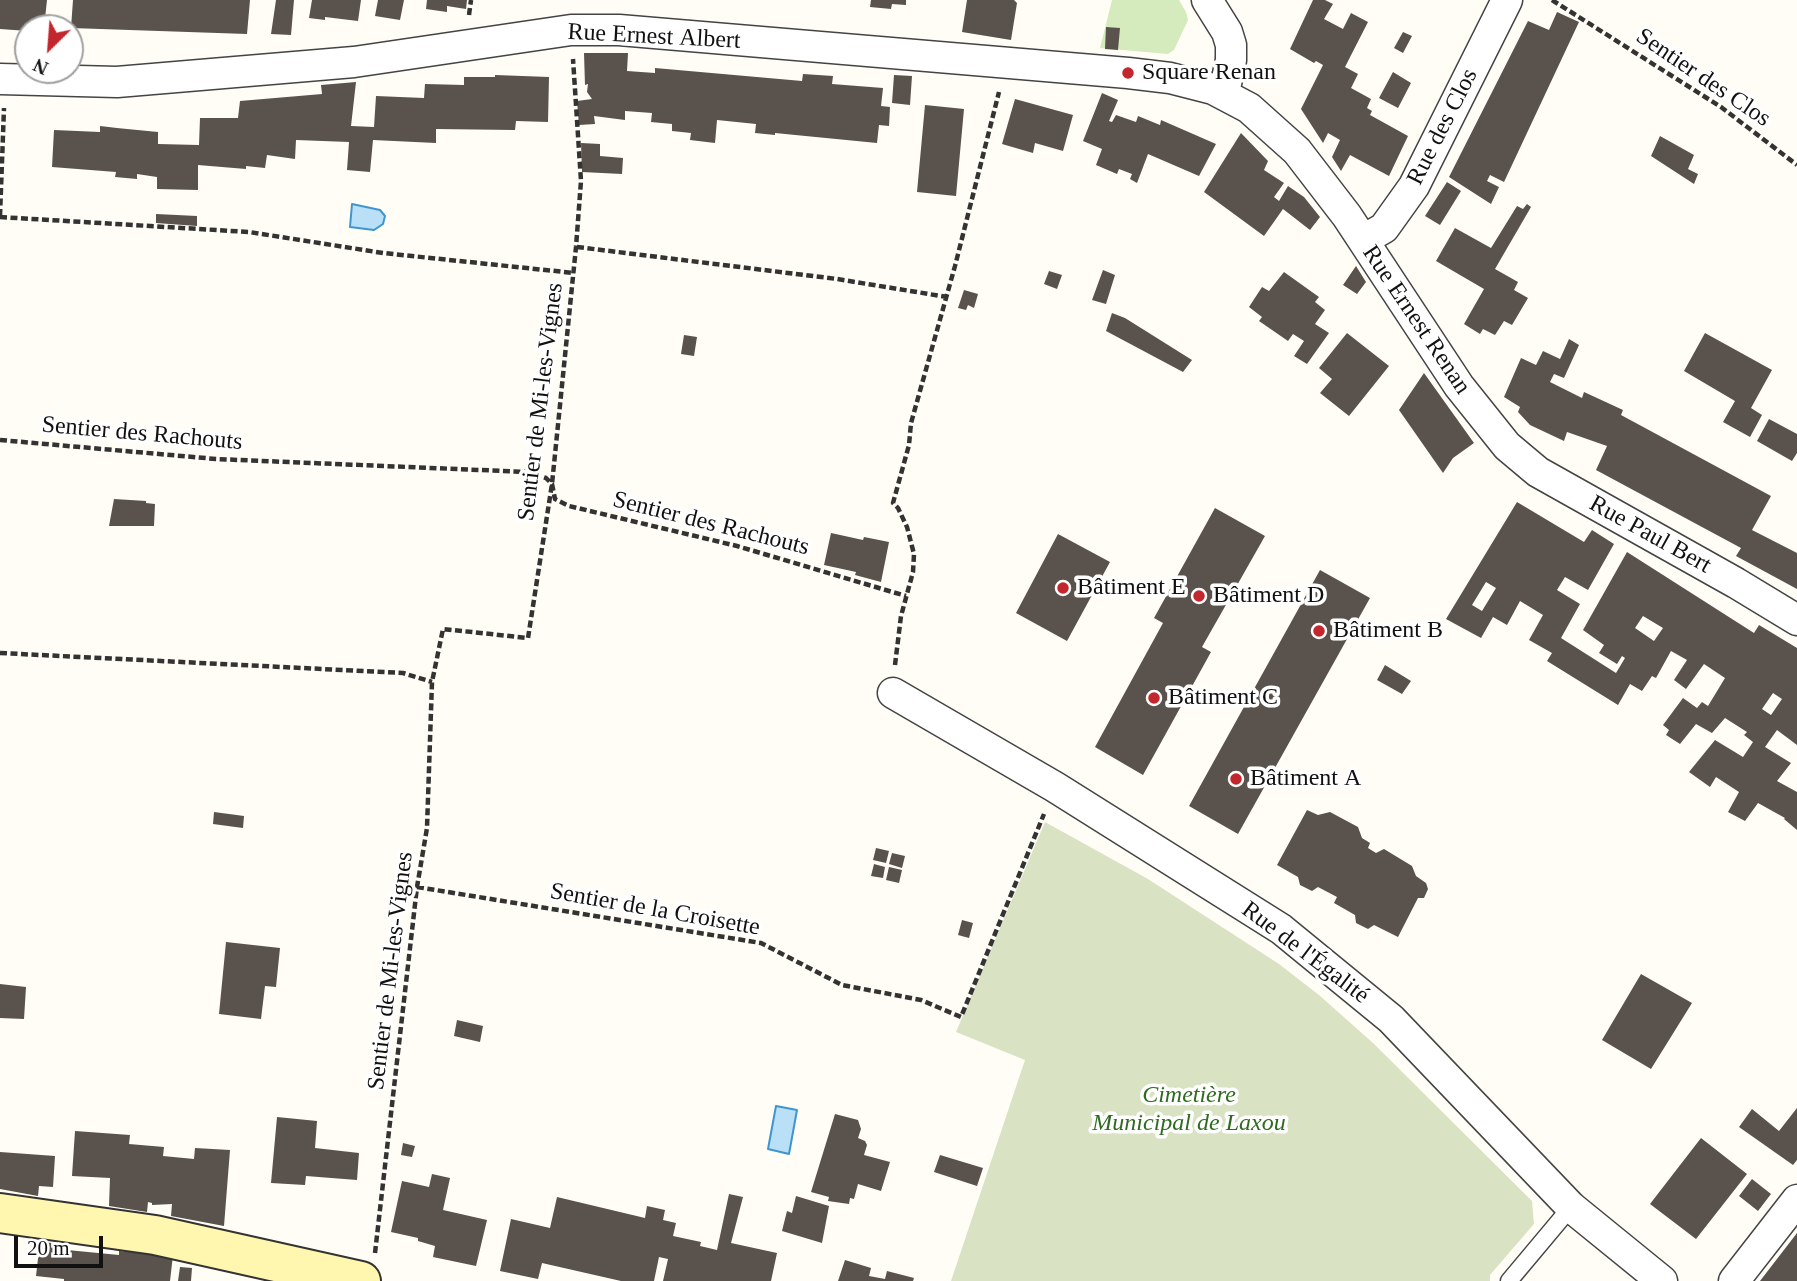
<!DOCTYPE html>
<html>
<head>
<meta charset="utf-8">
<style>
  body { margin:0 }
  #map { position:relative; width:1797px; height:1281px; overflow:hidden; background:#fffdf5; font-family:"Times New Roman",serif }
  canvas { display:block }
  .north { position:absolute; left:14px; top:14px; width:70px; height:70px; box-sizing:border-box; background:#fff; border:2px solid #a0a0a0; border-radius:50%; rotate:205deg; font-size:19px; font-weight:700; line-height:28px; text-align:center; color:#111 }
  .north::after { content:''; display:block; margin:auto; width:24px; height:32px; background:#c4262e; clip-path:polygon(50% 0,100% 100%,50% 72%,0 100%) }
  .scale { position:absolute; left:14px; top:1236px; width:89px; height:32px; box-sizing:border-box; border:4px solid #111; border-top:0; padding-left:9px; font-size:21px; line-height:24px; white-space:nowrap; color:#111; -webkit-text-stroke:5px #fff; paint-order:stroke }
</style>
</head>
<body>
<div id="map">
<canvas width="1797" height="1281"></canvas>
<div class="north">N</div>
<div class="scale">20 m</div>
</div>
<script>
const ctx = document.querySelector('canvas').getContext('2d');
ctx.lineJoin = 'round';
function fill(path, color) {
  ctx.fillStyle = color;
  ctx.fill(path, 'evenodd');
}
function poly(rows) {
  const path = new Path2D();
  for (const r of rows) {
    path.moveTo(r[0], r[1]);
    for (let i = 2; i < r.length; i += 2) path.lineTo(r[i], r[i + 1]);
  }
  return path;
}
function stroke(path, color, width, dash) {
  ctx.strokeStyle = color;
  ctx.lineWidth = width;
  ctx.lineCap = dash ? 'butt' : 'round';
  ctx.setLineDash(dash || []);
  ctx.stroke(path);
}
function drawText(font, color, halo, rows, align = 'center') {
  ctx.font = font + ' "Times New Roman",serif';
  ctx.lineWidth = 7;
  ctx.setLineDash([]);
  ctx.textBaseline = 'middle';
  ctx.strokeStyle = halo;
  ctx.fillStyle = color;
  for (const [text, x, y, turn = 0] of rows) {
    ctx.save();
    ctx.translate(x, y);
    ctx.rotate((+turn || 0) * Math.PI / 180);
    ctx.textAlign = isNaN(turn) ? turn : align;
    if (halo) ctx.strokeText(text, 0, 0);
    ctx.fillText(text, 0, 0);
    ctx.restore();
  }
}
const green = poly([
  [1112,0,1179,0,1186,12,1188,20,1174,50,1168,54,1100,48]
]);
const cemetery = poly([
  [1045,822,1148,879,1279,964,1319,995,1373,1043,1532,1201,1534,1224,1490,1275,1490,1281,951,1281,1025,1060,956,1032]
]);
const water = poly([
  [352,204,380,210,385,216,383,224,374,230,350,227,352,204],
  [776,1106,797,1110,789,1154,768,1149,776,1106]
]);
const building = poly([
  [0,0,47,0,44,28,28,28,28,31,0,29],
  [73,0,250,0,247,34,71,28],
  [276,0,294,0,291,35,271,34],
  [312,0,361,0,358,21,325,17,325,20,309,18],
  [378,0,404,0,400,20,375,16],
  [427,0,467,0,466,9,447,6,447,12,426,9],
  [871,0,906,0,906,5,892,4,891,9,870,7],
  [967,0,1014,0,1017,3,1011,40,962,32],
  [1313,0,1325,0,1333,4,1324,19,1343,29,1351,13,1368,22,1345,67,1358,74,1351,88,1371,99,1367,108,1372,111,1370,115,1408,136,1389,176,1350,155,1341,171,1332,157,1340,140,1328,133,1323,143,1301,109,1323,65,1316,61,1314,63,1290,49],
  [1557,12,1579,22,1504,182,1490,175,1487,181,1499,187,1491,204,1449,177,1528,21,1549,30],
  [1106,27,1120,28,1118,50,1105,49],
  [1403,32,1412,36,1403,53,1394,48],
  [584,53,628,53,627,71,655,73,655,68,802,81,803,74,833,76,832,84,883,88,881,106,890,107,889,126,879,125,877,143,775,133,775,135,755,133,756,124,717,120,715,143,690,140,691,133,672,131,672,124,651,122,652,113,625,111,625,120,594,116,595,124,579,125,577,101,592,99,587,92,588,84,585,85],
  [1393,72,1411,83,1398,108,1379,98],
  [495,75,549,77,548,122,516,121,515,130,436,129,436,143,373,140,370,172,347,170,349,142,296,140,295,159,267,155,265,168,246,166,246,169,198,165,198,190,157,189,157,177,137,174,137,179,115,177,116,172,52,167,54,130,100,132,100,126,117,128,158,132,158,144,199,145,200,118,238,118,240,101,322,94,321,85,356,82,351,126,374,127,376,96,424,98,425,84,464,85,464,77,495,77],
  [894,75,912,76,910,105,892,103],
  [1102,93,1118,100,1109,121,1112,122,1116,115,1136,122,1138,116,1160,125,1161,120,1216,144,1199,176,1148,154,1137,183,1130,179,1132,174,1119,169,1117,174,1096,165,1102,149,1083,141],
  [1015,99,1073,115,1063,151,1035,143,1033,153,1002,144],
  [925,105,964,109,956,196,917,192],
  [1241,133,1268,161,1264,170,1284,183,1274,197,1279,201,1288,186,1304,197,1320,217,1310,230,1283,209,1264,236,1204,192],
  [1660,136,1694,155,1688,169,1698,174,1694,184,1651,156],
  [581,143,600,144,600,156,623,158,622,174,582,172],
  [1447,182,1461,191,1440,225,1425,216],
  [1527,204,1531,207,1495,269,1518,282,1514,290,1528,298,1512,325,1504,321,1495,335,1483,329,1480,334,1464,324,1484,289,1436,261,1455,228,1491,248,1517,206,1523,209],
  [156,214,197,216,197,226,156,223],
  [1356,266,1366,282,1357,294,1343,285],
  [1103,270,1115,275,1106,304,1092,300],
  [1049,271,1062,275,1057,289,1044,284],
  [1284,272,1319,297,1315,302,1325,310,1315,324,1329,333,1307,364,1294,356,1304,341,1293,334,1288,341,1259,321,1262,317,1249,307,1262,287,1269,291],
  [964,290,978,294,974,308,968,305,966,310,958,308],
  [1112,313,1125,318,1192,360,1183,372,1106,331],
  [1347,333,1389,366,1349,416,1320,393,1332,379,1319,368],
  [1705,333,1772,370,1751,408,1762,415,1750,437,1723,422,1735,401,1684,371],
  [684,335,697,337,694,356,681,354],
  [1569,339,1579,345,1564,378,1554,374,1550,382,1582,398,1584,392,1623,410,1621,415,1771,496,1752,530,1797,553,1797,589,1736,556,1741,548,1596,470,1607,446,1567,432,1564,441,1530,425,1518,412,1520,407,1504,397,1521,358,1536,365,1543,351,1560,359],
  [1424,373,1474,443,1453,458,1443,473,1399,410],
  [1769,419,1797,434,1797,453,1792,461,1757,441],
  [114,499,146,501,146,503,155,504,154,526,109,526],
  [1517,502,1584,542,1592,530,1614,544,1588,590,1565,577,1557,590,1580,604,1561,638,1616,673,1625,658,1622,656,1617,664,1599,653,1604,645,1583,630,1627,552,1754,633,1759,625,1797,648,1797,745,1777,730,1765,747,1791,763,1777,781,1797,792,1797,830,1784,819,1785,818,1758,803,1745,821,1728,812,1739,792,1716,777,1710,787,1689,772,1715,740,1743,757,1753,742,1744,735,1747,732,1725,718,1712,733,1696,724,1680,744,1666,735,1669,730,1663,725,1683,698,1697,708,1702,702,1708,706,1725,678,1704,664,1686,689,1674,680,1687,660,1671,651,1656,678,1652,676,1642,691,1630,684,1618,705,1547,661,1552,653,1529,640,1543,615,1520,601,1507,625,1493,617,1481,638,1446,619],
  [1486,582,1496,588,1482,611,1472,605],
  [1643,616,1663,628,1654,641,1635,628],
  [1773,693,1782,699,1771,715,1762,709],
  [1215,508,1265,536,1202,647,1211,652,1143,775,1095,747,1163,623,1154,618],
  [831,533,863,540,864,537,889,542,881,582,855,575,856,572,824,565],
  [1058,534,1110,562,1067,641,1016,613],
  [1320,570,1370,598,1238,834,1189,806],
  [1385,665,1411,681,1402,694,1377,680],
  [1307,810,1318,815,1330,812,1358,827,1362,838,1370,843,1368,848,1376,853,1384,849,1412,866,1416,876,1426,883,1428,889,1424,898,1418,898,1398,937,1374,925,1368,929,1356,923,1355,915,1334,903,1337,897,1318,887,1312,891,1300,885,1298,877,1277,865],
  [214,812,244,816,243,828,213,824],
  [876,848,889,851,886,863,873,860],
  [892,853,905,856,902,868,889,864],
  [874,864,885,867,883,878,871,876],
  [889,867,902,870,899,883,886,880],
  [962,920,973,923,969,938,958,935],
  [226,942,280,948,276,987,265,986,261,1019,219,1014],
  [1641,974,1692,1003,1651,1069,1602,1040],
  [0,984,26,987,24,1019,0,1018],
  [457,1020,483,1026,480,1042,454,1036],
  [1797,1108,1797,1160,1793,1165,1739,1127,1752,1109,1779,1131],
  [835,1114,858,1120,861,1129,858,1138,865,1141,867,1145,864,1155,890,1162,881,1191,858,1184,854,1199,850,1198,849,1204,828,1201,829,1197,811,1192],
  [277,1117,317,1121,315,1148,359,1153,357,1180,306,1176,305,1185,271,1183],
  [75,1131,130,1135,129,1144,164,1147,163,1156,194,1159,195,1148,230,1150,224,1226,171,1216,172,1204,152,1205,152,1203,148,1202,147,1212,109,1206,110,1178,72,1176],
  [1701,1138,1747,1174,1696,1239,1650,1204],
  [403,1143,415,1146,412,1157,401,1155],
  [0,1152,55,1156,53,1187,39,1186,38,1196,0,1189],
  [940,1155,983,1168,977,1186,934,1172],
  [432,1174,450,1178,443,1210,487,1220,476,1266,433,1257,435,1246,418,1241,418,1238,391,1232,402,1181,429,1187],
  [1752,1179,1771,1194,1758,1211,1739,1196],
  [729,1194,743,1197,731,1243,777,1253,771,1281,663,1281,668,1259,659,1257,654,1281,621,1281,542,1263,538,1279,500,1271,511,1219,550,1228,557,1197,645,1218,647,1206,665,1210,663,1220,676,1223,673,1236,701,1242,700,1246,717,1250],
  [796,1196,829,1206,822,1243,782,1231,787,1211,792,1213],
  [1797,1233,1797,1281,1760,1281],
  [40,1241,68,1246,67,1250,119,1255,119,1251,173,1255,170,1281,64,1281,64,1279,36,1276],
  [845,1260,871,1268,869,1276,885,1279,887,1271,914,1278,913,1281,838,1281],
  [180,1267,192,1268,191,1281,178,1281]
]);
const path = poly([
  [1552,0,1721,107,1797,165],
  [469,15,471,0],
  [0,216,4,108],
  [0,217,249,232,383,253,574,273],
  [577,247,837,279,947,297],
  [0,440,216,459,528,472,546,478,552,484,555,499,569,506,737,546,906,596],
  [0,653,403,673,432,682],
  [895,665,901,616,913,572,914,554,907,527,898,508,893,503,909,445,911,423,955,266,999,92],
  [417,887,761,943,842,985,921,1000,961,1017,1044,814],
  [375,1253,417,887,427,828,432,682,443,629,528,638,552,484,576,247,581,181,573,59]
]);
const lane = poly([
  [1509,1281,1571,1207]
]);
const street = poly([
  [1207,0,1227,32,1231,45,1231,60,1224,93],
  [0,79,117,82,354,62,571,30,619,30,1128,73,1170,78,1213,89,1249,108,1297,151,1347,216,1459,386,1507,446,1538,472,1736,583,1797,620],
  [1363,240,1384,228,1414,186,1507,0],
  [893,693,1055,787,1281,929,1391,1019,1571,1207,1662,1281],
  [1734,1281,1797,1200]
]);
const secondary = poly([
  [0,1213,155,1235,361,1281]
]);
const markers = [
  [1128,73,7,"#c4262e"],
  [1063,588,7,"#c4262e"],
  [1199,596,7,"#c4262e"],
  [1319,631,7,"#c4262e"],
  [1154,698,7,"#c4262e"],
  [1236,779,7,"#c4262e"]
];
const streetNames = [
  ["Rue Ernest Albert",654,37,3],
  ["Sentier des Clos",1703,78,34],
  ["Rue des Clos",1443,127,-63],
  ["Rue Ernest Renan",1416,320,56],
  ["Sentier de Mi-les-Vignes",541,402,-83],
  ["Sentier des Rachouts",142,434,5],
  ["Sentier des Rachouts",711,524,14],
  ["Rue Paul Bert",1650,535,29],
  ["Sentier de la Croisette",655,910,10],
  ["Rue de l'Égalité",1305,953,37],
  ["Sentier de Mi-les-Vignes",391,971,-83]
];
const poiNames = [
  ["Square Renan",1142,73],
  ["Bâtiment E",1077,588],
  ["Bâtiment D",1213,596],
  ["Bâtiment B",1333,631],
  ["Bâtiment C",1168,698],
  ["Bâtiment A",1250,779]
];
const parkNames = [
  ["Cimetière",1189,1096],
  ["Municipal de Laxou",1189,1124]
];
fill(green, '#d5ebbd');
fill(cemetery, '#d9e3c4');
fill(water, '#b9e0f7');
stroke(water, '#3f96cf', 2);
fill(building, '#5a524d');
stroke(lane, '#444', 19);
stroke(street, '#444', 33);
stroke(secondary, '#333', 42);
stroke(path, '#333', 4.5, [7, 3.5]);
stroke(lane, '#fff', 16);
stroke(street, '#fff', 30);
stroke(secondary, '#fff6b0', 38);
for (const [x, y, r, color] of markers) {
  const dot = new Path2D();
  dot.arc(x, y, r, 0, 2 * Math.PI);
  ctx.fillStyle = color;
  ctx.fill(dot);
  stroke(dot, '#fff', 2.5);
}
drawText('24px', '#111', '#fff', streetNames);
drawText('24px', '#111', '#fff', poiNames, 'left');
drawText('italic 24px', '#2f6b1f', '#fff', parkNames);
</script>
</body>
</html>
